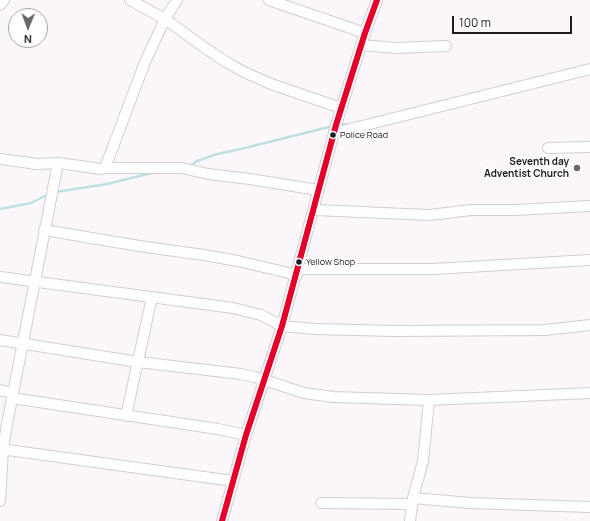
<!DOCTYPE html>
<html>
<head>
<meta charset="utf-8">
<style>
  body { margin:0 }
  #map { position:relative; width:590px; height:521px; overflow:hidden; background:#faf6fa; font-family:Manrope,sans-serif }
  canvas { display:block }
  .north { position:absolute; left:8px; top:8px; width:40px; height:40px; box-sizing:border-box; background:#fff; border:1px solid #a5a3a5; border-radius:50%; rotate:181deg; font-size:11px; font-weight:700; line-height:16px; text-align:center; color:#1d1a1d }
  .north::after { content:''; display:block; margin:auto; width:14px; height:18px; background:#6a676a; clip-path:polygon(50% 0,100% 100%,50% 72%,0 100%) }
  .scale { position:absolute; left:452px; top:16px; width:120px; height:18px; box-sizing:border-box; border:2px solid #1d1a1d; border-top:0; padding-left:5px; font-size:12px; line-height:14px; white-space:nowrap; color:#1d1a1d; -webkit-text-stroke:3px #fff; paint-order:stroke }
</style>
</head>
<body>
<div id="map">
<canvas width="590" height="521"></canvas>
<div class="north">N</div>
<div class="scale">100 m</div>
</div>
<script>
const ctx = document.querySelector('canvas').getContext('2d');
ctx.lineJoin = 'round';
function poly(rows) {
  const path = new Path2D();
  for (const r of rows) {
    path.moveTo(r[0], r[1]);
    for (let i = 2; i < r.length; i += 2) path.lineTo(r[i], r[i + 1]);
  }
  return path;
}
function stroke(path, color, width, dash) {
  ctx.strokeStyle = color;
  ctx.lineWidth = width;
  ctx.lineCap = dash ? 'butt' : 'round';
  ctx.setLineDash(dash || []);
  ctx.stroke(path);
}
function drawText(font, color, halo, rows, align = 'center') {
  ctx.font = font + ' Manrope,sans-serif';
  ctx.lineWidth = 4;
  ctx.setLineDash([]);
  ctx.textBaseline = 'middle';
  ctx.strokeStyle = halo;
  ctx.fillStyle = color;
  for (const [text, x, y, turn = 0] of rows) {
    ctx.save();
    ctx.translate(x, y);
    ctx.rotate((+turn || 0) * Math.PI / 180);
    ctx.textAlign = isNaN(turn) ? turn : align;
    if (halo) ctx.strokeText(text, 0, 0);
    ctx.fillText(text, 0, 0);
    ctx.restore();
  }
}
const stream = poly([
  [342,125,351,124],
  [189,167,197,161,217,154,241,149,333,126],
  [56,192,107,184,156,172],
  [0,209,31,203,49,194]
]);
const minor = poly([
  [130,0,165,19,205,48,226,62,244,72,271,84,341,108],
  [269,0,365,33],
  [0,5,4,0],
  [361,45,396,48,446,46],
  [334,133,590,69],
  [548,148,590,147],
  [0,159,37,164,58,163,101,169,105,168,182,168,208,174,250,179,318,190],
  [105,168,145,62,165,19,177,0],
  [315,210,429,215,471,210,515,210,590,206],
  [44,230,139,246,204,255,238,261,297,275],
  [299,269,433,269,590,260],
  [0,277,233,308,261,315,282,326,315,329,396,331,545,330,590,325],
  [0,340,138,362,241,374,255,377,304,393,333,397,429,400,590,393],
  [0,390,13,393],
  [12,398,218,429,246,435],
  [126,416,152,297],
  [0,449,233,481],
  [413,498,423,461,429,400],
  [0,501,3,449,7,424,58,163],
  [321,503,412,504],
  [222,521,246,435,282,326,336,125,365,33,377,0],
  [410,521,413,498,470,503,590,507]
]);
const bus1 = poly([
  [222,521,246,435,282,326,336,125,365,33,377,0]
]);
const markers = [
  [333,135,3.5,"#1d1a1d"],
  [577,168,4,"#6a676a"],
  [299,262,3.5,"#1d1a1d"]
];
const busNames = [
  ["Police Road",340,135],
  ["Yellow Shop",306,262]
];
const poiNames = [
  ["Seventh day",569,162],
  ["Adventist Church",569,174]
];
stroke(stream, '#bedfe3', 2.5);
stroke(minor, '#d1ced1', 12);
stroke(minor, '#fefefe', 10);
stroke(bus1, '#e4002b', 6);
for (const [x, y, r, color] of markers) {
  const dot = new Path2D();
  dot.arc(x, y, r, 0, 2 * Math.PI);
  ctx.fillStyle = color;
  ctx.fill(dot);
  stroke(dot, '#fff', 1.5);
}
drawText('9px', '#1d1a1d', '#fff', busNames, 'left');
drawText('bold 10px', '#1d1a1d', '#fff', poiNames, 'right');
</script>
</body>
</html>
